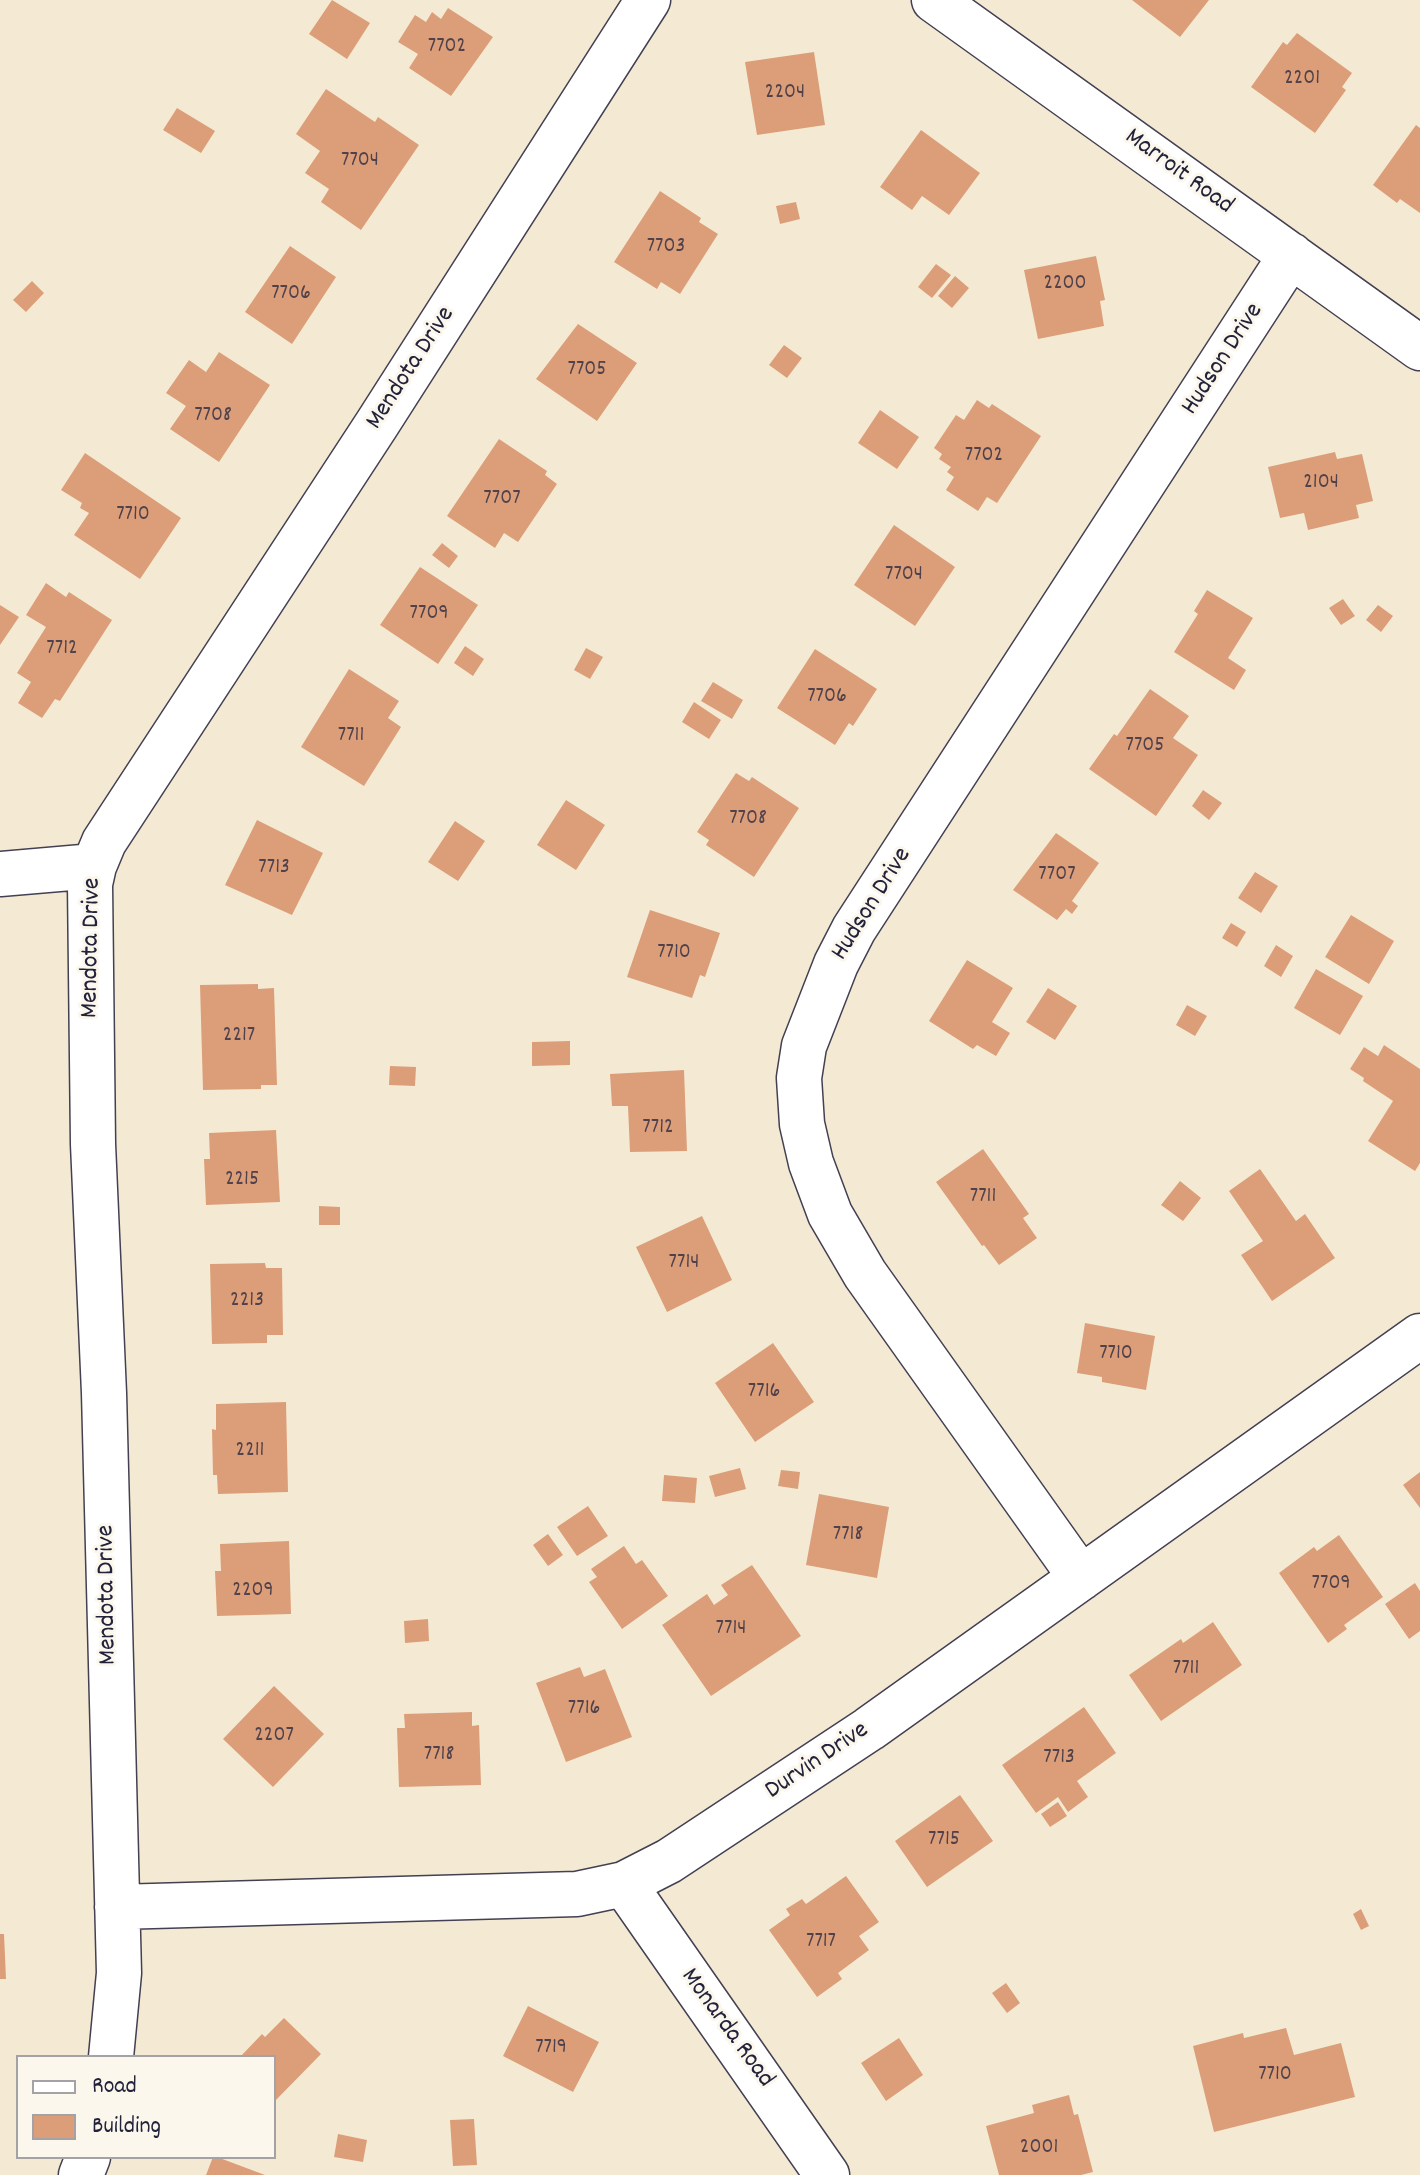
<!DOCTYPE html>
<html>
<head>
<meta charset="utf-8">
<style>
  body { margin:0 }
  #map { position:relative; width:1420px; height:2175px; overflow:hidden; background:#f4ead3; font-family:Dekko,sans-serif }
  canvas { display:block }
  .legend { position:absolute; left:16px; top:2055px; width:260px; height:104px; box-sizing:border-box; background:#fbf7ec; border:2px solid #a4a2a5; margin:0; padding:10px 14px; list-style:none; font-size:24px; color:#22223b }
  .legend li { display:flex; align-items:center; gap:16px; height:40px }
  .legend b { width:40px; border:2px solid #a4a2a5 }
</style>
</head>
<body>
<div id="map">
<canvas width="1420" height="2175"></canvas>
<ul class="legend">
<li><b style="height:10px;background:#fff"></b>Road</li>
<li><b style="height:22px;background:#dc9e79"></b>Building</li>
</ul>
</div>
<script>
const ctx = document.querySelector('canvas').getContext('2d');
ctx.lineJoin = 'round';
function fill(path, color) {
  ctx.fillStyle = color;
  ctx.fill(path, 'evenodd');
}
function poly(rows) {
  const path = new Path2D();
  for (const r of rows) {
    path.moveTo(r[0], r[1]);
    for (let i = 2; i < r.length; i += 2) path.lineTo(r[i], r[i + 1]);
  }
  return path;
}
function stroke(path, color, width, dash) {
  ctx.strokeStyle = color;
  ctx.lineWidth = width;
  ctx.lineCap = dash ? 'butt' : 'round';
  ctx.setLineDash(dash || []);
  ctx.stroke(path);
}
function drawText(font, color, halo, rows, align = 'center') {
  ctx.font = font + ' Dekko,sans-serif';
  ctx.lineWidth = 6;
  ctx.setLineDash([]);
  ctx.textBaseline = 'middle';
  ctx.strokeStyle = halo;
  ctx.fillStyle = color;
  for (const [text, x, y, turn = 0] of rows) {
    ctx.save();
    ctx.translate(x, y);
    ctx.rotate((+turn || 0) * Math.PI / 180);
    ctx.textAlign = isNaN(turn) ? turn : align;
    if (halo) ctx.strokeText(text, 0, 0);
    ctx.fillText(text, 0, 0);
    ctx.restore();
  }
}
const building = poly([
  [332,0,370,23,347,59,309,34],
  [1132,0,1209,0,1180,37],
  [448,8,493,37,451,96,409,68,418,54,398,42,415,15,426,22,432,12,441,19],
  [1297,33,1352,73,1342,87,1346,90,1315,133,1251,87,1283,42,1287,45],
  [814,52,825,125,757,135,745,62],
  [326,89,375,122,378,117,419,145,361,230,321,202,329,189,305,173,320,151,296,134],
  [177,108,215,131,201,153,163,130],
  [1416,125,1420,128,1420,213,1400,199,1397,203,1373,185],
  [921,130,980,173,949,215,922,196,912,210,880,187],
  [660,191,701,218,699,222,718,234,680,294,661,282,657,289,614,262],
  [796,202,800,219,780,224,776,206],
  [290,246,336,277,292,344,245,312],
  [1096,256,1105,300,1100,301,1104,326,1038,339,1024,270],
  [936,264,951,275,932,298,918,287],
  [955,276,969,288,952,308,938,296],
  [32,281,44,293,26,312,13,300],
  [578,324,637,363,597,421,536,379],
  [784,345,802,358,787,378,769,365],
  [219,352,270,385,219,462,170,429,186,406,166,393,189,360,206,372],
  [977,400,989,408,992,404,1041,436,997,503,987,497,978,511,946,490,954,477,947,472,951,467,939,459,942,454,934,448,956,415,964,420],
  [880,410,919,437,897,469,858,443],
  [499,439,547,471,545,475,557,484,518,542,504,533,495,548,447,516],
  [1335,452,1337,459,1362,454,1373,501,1356,505,1359,518,1308,530,1304,513,1280,518,1268,467],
  [85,453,181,518,140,579,74,535,89,513,80,508,82,503,61,490],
  [894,525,955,567,915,626,854,585],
  [442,543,458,556,449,568,432,555],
  [420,567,478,605,438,664,380,625],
  [46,583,66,597,69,592,112,620,60,701,55,699,42,718,18,703,31,682,17,673,46,627,26,615],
  [1207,590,1253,618,1228,658,1246,670,1234,690,1174,652,1198,614,1194,611],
  [1343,599,1355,616,1341,625,1329,608],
  [0,605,19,617,0,645],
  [1378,605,1393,616,1381,632,1366,620],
  [465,646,484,659,473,676,454,663],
  [586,648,603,657,590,679,574,670],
  [815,649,877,689,853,726,849,723,835,745,777,708],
  [349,669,399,701,388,718,401,727,364,786,301,747],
  [713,682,743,700,732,719,701,701],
  [1150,689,1189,716,1173,738,1198,755,1156,816,1089,769,1114,734,1117,736],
  [694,702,721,720,709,739,682,722],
  [736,773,749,781,752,777,799,808,754,877,706,845,709,840,697,832],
  [1203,790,1222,803,1209,820,1192,806],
  [566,800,605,825,576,870,537,845],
  [257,820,323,853,292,915,225,885],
  [455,821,485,841,458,881,428,862],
  [1056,833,1099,863,1072,901,1078,906,1072,914,1066,909,1057,920,1013,890],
  [1255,872,1278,886,1261,913,1238,898],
  [650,910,720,933,705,977,700,975,692,998,627,977],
  [1351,915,1394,941,1369,984,1325,957],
  [1231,923,1246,932,1237,947,1222,938],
  [1276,945,1293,956,1281,977,1264,966],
  [967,960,1013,988,992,1022,1010,1033,996,1056,977,1045,973,1049,929,1021],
  [1316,969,1363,996,1340,1035,1294,1008],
  [258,984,258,989,274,988,277,1085,261,1085,261,1089,203,1090,200,985],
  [1048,988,1077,1006,1055,1040,1026,1022],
  [1187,1005,1207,1016,1195,1036,1176,1025],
  [570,1041,570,1065,532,1066,532,1042],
  [1384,1045,1420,1069,1420,1163,1415,1171,1368,1141,1393,1101,1363,1081,1364,1078,1350,1069,1364,1047,1378,1056],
  [390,1066,416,1067,415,1086,389,1085],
  [684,1070,687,1151,630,1152,628,1106,612,1106,610,1074],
  [276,1130,280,1202,206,1205,204,1159,210,1159,209,1133],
  [983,1149,1029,1214,1023,1218,1037,1238,999,1265,984,1245,982,1246,936,1182],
  [1260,1169,1296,1221,1305,1214,1335,1258,1272,1301,1241,1255,1263,1241,1229,1191],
  [1180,1181,1201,1198,1183,1221,1161,1205],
  [319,1206,340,1207,340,1225,319,1225],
  [702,1216,732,1280,667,1312,636,1247],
  [265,1263,266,1268,282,1268,283,1335,267,1335,267,1343,212,1344,210,1264],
  [1085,1323,1155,1336,1146,1390,1102,1382,1102,1377,1077,1373],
  [773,1343,814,1402,755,1442,715,1383],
  [286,1402,288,1492,218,1494,217,1475,213,1475,212,1429,216,1430,216,1404],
  [740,1468,746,1489,715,1497,709,1476],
  [781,1470,800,1472,798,1489,778,1486],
  [1420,1472,1420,1508,1403,1485],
  [664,1475,697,1478,695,1503,662,1501],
  [819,1494,889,1507,877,1578,806,1565],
  [588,1506,608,1536,577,1556,557,1527],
  [548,1534,563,1555,548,1566,533,1545],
  [1339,1535,1383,1597,1344,1625,1347,1629,1328,1643,1279,1573,1314,1547,1317,1551],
  [289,1541,291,1614,217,1616,215,1571,221,1571,220,1544],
  [624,1546,636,1564,642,1560,668,1596,622,1629,589,1582,597,1577,591,1569],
  [752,1565,801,1636,711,1696,662,1625,707,1594,714,1605,728,1595,721,1585],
  [1415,1583,1420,1591,1420,1631,1409,1639,1385,1604],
  [428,1619,429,1641,405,1643,404,1621],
  [1213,1622,1242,1665,1161,1721,1129,1675,1181,1639,1183,1643],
  [580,1667,584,1677,605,1669,632,1737,566,1762,536,1683],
  [274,1686,324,1734,273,1787,223,1739],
  [1084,1707,1116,1753,1077,1781,1088,1797,1068,1812,1058,1797,1036,1813,1002,1765],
  [472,1712,472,1726,479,1725,481,1785,399,1787,397,1728,405,1728,404,1714],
  [960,1795,993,1841,927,1887,895,1841],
  [1058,1802,1067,1816,1050,1827,1041,1814],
  [846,1876,879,1922,859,1936,869,1950,838,1973,842,1979,817,1997,769,1930,790,1915,786,1909,802,1899,806,1904],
  [1361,1909,1369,1926,1361,1930,1353,1914],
  [0,1934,4,1934,6,1979,0,1979],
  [1006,1983,1020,2003,1007,2013,992,1993],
  [528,2006,599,2042,573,2092,503,2056],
  [284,2018,321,2054,274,2102,274,2057,240,2057,262,2034,265,2037],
  [1286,2028,1294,2055,1341,2043,1355,2097,1214,2132,1193,2046,1243,2033,1244,2038],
  [899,2038,923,2075,886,2101,861,2063],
  [1069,2095,1074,2115,1078,2114,1093,2172,1081,2175,999,2175,986,2126,1034,2113,1032,2105],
  [474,2119,477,2165,453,2166,450,2120],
  [338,2134,367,2140,363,2162,334,2157],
  [213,2157,217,2157,265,2175,206,2175]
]);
const minor = poly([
  [934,0,1420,348],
  [0,874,94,866],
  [1081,1578,865,1274,830,1214,811,1163,802,1124,799,1078,804,1046,836,964,854,929,1291,255],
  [624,1884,827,2175],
  [117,1907,577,1894,624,1884,669,1861,869,1729,1420,1336],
  [111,2057,119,1973,104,1393,93,1144,90,884,94,866,104,842,377,424,648,0],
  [81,2175,88,2157]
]);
const numberNames = [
  ["7702",447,48],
  ["2201",1302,80],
  ["2204",785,94],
  ["7704",360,162],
  ["7703",666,248],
  ["2200",1065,285],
  ["7706",291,295],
  ["7705",587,371],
  ["7708",213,417],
  ["7702",984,457],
  ["2104",1321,484],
  ["7707",502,500],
  ["7710",133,516],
  ["7704",904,576],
  ["7709",429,615],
  ["7712",62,650],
  ["7706",827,698],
  ["7711",351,737],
  ["7705",1145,747],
  ["7708",748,820],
  ["7713",274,869],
  ["7707",1057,876],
  ["7710",674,954],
  ["2217",239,1037],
  ["7712",658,1129],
  ["2215",242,1181],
  ["7711",983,1198],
  ["7714",684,1264],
  ["2213",247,1302],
  ["7710",1116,1355],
  ["7716",764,1393],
  ["2211",250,1452],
  ["7718",848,1536],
  ["7709",1331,1585],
  ["2209",253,1592],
  ["7714",731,1630],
  ["7711",1186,1670],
  ["7716",584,1710],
  ["2207",274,1737],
  ["7718",439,1756],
  ["7713",1059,1759],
  ["7715",944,1841],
  ["7717",821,1943],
  ["7719",551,2049],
  ["7710",1275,2076],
  ["2001",1039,2149]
];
const streetNames = [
  ["Marroit Road",1178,173,36],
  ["Hudson Drive",1224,360,-57],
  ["Mendota Drive",412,369,-57],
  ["Hudson Drive",873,905,-58],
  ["Mendota Drive",93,948,-89],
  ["Mendota Drive",109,1595,-91],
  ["Durvin Drive",818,1762,-34],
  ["Monarda Road",726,2029,54]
];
fill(building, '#dc9e79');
stroke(minor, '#424052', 47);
stroke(minor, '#fff', 44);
drawText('22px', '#50414a', null, numberNames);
drawText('26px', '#22223b', '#fbf7ec', streetNames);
</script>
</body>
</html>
